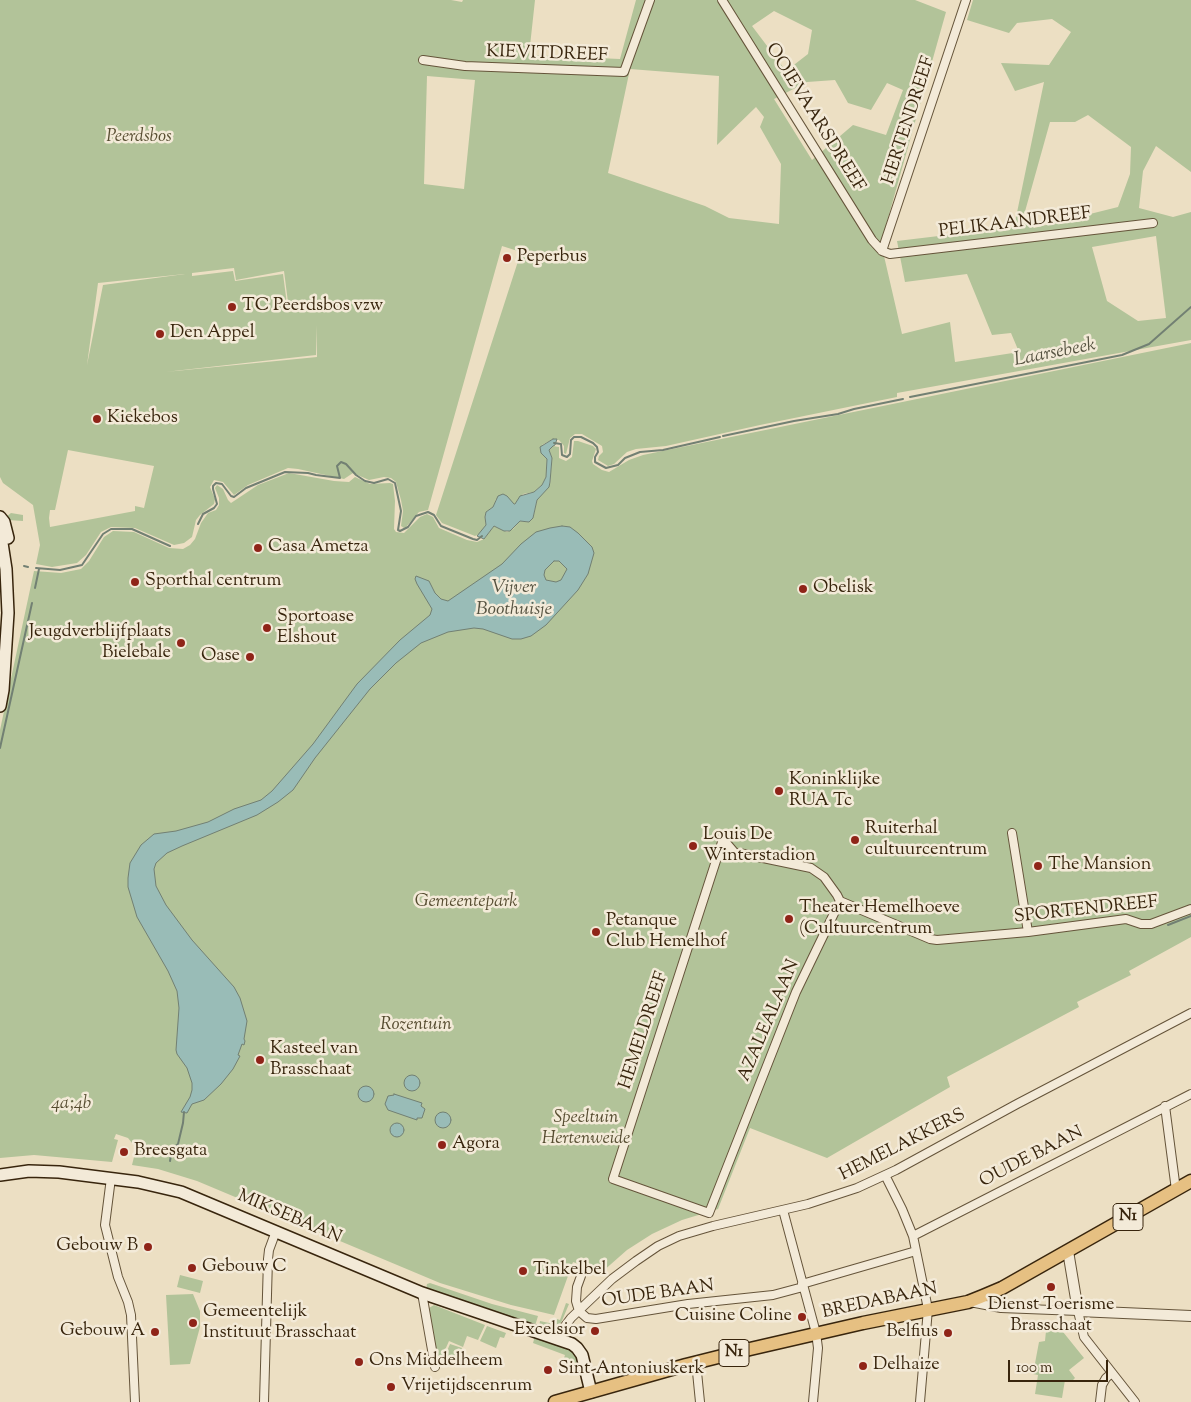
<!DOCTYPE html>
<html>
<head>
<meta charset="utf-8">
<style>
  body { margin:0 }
  #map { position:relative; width:1191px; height:1402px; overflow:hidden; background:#ecdfc3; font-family:"Sorts Mill Goudy",serif }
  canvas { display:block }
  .scale { position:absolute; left:1008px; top:1360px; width:100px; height:22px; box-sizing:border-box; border:2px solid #38250d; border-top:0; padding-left:6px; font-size:15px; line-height:18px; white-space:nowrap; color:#38250d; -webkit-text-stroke:4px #f3ead8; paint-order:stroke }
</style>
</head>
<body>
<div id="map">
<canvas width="1191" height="1402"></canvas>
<div class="scale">100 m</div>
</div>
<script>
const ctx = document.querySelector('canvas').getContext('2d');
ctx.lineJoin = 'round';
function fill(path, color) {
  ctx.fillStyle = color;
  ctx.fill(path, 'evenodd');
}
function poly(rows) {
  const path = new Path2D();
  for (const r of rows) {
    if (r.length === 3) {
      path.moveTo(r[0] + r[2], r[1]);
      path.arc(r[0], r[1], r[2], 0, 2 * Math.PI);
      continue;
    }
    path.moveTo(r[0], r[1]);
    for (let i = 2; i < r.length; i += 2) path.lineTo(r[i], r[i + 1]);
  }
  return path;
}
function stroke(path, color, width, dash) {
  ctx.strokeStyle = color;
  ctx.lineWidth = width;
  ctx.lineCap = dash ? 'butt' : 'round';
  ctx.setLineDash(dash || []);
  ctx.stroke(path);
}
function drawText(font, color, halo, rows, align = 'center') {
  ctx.font = font + ' "Sorts Mill Goudy",serif';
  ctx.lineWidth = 5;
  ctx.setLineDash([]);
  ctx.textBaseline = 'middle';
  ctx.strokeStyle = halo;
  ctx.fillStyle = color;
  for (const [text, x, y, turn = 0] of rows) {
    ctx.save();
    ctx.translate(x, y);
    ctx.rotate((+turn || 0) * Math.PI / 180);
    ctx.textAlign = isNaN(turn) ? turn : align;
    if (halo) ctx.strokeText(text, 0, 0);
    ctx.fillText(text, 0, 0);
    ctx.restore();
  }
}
const green = poly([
  [0,0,451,0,462,2,463,0,535,0,529,55,620,59,636,0,915,0,946,12,881,243,902,334,950,322,955,362,1019,352,1011,333,992,335,967,274,905,282,897,241,1014,227,1044,82,1015,91,1001,63,1049,65,1071,32,1052,19,1017,23,1009,33,967,20,973,0,1191,0,1191,172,1156,146,1143,171,1139,208,1173,217,1191,212,1191,340,897,393,897,397,760,425,666,446,636,449,627,452,614,464,608,466,598,460,599,456,603,452,602,446,582,434,575,434,570,438,566,454,564,453,564,446,559,440,553,439,542,445,543,455,547,459,546,477,542,485,534,492,523,494,516,504,496,499,494,507,486,512,485,517,486,525,481,533,475,536,442,523,436,515,521,252,502,246,428,510,419,512,406,527,404,528,401,526,403,511,401,500,396,482,391,478,384,477,369,480,353,473,344,479,298,469,288,468,248,485,234,495,223,482,214,480,210,487,215,499,214,504,200,515,196,520,192,537,184,543,174,545,135,528,111,527,101,532,86,555,77,563,52,567,36,564,40,545,33,505,3,483,0,477],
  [774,11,812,30,808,54,786,71,752,26],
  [630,69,719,76,717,145,756,107,764,117,760,127,781,164,779,224,729,218,705,206,608,173],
  [427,76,475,80,464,189,424,184],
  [835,80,848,103,871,110,887,83,903,90,886,135,853,125,812,160,774,99,807,82],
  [1088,115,1131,147,1130,174,1118,207,1034,228,1024,215,1050,122,1075,122],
  [1156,236,1166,318,1138,321,1107,301,1092,247],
  [234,268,236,280,284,271,289,310,315,305,316,307,288,312,283,274,235,281,233,271,192,276,192,273],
  [185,274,103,285,87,365,98,283],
  [316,325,317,357,165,372,316,355],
  [68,450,154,466,144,508,135,506,135,511,50,527,49,518,50,510,55,510],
  [1191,343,1191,937,1129,971,1131,975,1077,1002,1079,1007,947,1077,950,1087,827,1158,750,1128,718,1209,682,1220,652,1234,627,1250,602,1272,573,1262,554,1315,511,1305,440,1283,197,1181,158,1169,132,1165,137,1145,132,1143,128,1138,116,1134,114,1139,118,1140,112,1162,34,1155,0,1158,0,730,34,571,61,573,81,569,89,561,104,537,113,531,134,532,169,548,183,549,190,545,195,539,201,523,208,513,216,510,219,505,219,498,215,488,217,485,223,489,228,500,231,503,258,485,289,473,334,481,349,482,355,477,370,484,390,483,393,484,395,501,394,529,396,532,404,533,420,517,427,514,433,517,439,528,467,540,477,542,484,539,494,526,507,532,513,529,520,521,529,522,533,518,537,500,550,484,552,458,549,450,553,446,559,447,559,458,566,461,572,457,574,441,578,441,593,446,596,449,592,461,593,464,602,470,609,472,629,460,643,455],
  [11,513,23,515,23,521,8,520,6,517],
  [180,1275,203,1281,200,1293,177,1287],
  [430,1283,492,1304,538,1316,535,1326,526,1322,526,1320,522,1319,521,1322,426,1289,427,1284],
  [193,1294,200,1311,200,1327,190,1364,170,1365,166,1295],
  [566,1303,569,1304,561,1323,549,1329,539,1327,540,1321,549,1323,557,1319,560,1320],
  [434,1305,485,1325,478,1340,467,1336,463,1347,449,1341,441,1359,437,1357,429,1308],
  [1047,1321,1055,1322,1084,1358,1069,1370,1075,1378,1072,1381,1065,1380,1062,1398,1035,1394,1038,1375,1033,1374,1039,1342,1045,1341],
  [487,1326,506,1333,504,1338,500,1337,496,1348,480,1341],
  [535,1336,567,1347,572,1351,578,1360,579,1363,577,1368,575,1367,576,1363,564,1358,565,1355,533,1343],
  [450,1344,462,1348,456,1363,444,1358]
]);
const water = poly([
  [553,439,557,439,555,445,553,446,549,450,552,458,550,482,549,487,537,500,533,518,529,522,520,521,510,531,504,531,494,526,484,539,477,536,486,525,485,517,486,512,493,507,498,496,503,494,507,496,514,504,515,504,520,496,534,492,542,485,546,477,547,459,541,453,540,447,553,439],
  [562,526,570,527,578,533,592,547,594,553,588,574,578,590,546,625,531,636,521,639,512,639,483,629,474,628,448,632,421,643,396,663,370,689,315,758,293,790,278,802,257,815,182,846,167,853,156,863,154,869,156,886,166,905,192,940,234,987,240,998,247,1021,244,1039,245,1041,244,1045,242,1044,238,1055,240,1056,233,1069,221,1084,204,1100,192,1104,187,1113,181,1112,190,1097,192,1090,192,1083,187,1068,177,1054,176,1050,179,1008,177,991,168,971,137,917,128,887,128,878,130,863,141,845,154,834,176,831,208,822,234,809,261,800,272,791,313,744,357,684,400,640,430,615,432,609,417,584,415,579,416,576,429,581,435,593,441,599,448,601,502,564,521,544,536,532,550,528,562,526],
  [554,561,559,561,567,569,561,580,556,582,546,580,544,575,545,570,554,561],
  [412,1083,8],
  [366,1094,8],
  [394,1094,422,1103,421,1106,425,1109,422,1118,417,1118,417,1120,388,1110,385,1104,388,1096,394,1095,394,1094],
  [443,1120,8],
  [397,1130,7]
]);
const stream = poly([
  [910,397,1122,355,1149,344,1191,307],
  [723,436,794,421,838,414,854,409,903,399],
  [554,443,561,444,562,455,567,457,570,454,571,440,574,437,581,437,593,443,597,447,598,452,595,457,595,462,606,468,618,465,625,458,640,452,663,450,720,437],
  [198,524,203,514,214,508,217,504,213,489,213,486,216,483,222,484,231,496,234,497,246,488,285,472,308,473,316,475,340,478,337,466,341,462,346,464,356,475,365,481,374,483,388,479,395,483,401,511,398,530,400,531,408,527,416,516,428,512,434,515,441,526,473,539,477,540,482,536],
  [24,566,28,567],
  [36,568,60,570,82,565,103,534,111,529,132,529,170,546],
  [35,588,39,569],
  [0,748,32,603],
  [1168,925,1191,916],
  [170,1161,172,1149,178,1144,183,1123,184,1112]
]);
const minor = poly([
  [722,0,872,240,882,251,890,254,1153,223],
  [423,60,465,66,624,72,650,0],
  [882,251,966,0],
  [1012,833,1028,932],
  [723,839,735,853],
  [840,901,930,939,937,940,1028,932,1126,919,1141,924,1151,924,1191,909],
  [1165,1106,1176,1190],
  [885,1175,902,1209,913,1236,928,1309,920,1402],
  [111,1178,105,1225,118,1277,128,1302,131,1315,135,1402],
  [783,1210,816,1333,818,1348,813,1402],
  [709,1213,796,992,840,901,837,895,824,877,811,868,739,853,717,857],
  [709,1213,613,1179,724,836],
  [913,1236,1191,1094],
  [802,1284,916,1251],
  [422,1293,435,1367],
  [970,1302,1001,1308,1078,1311,1084,1337,1135,1402],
  [579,1311,587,1318,596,1319,688,1304,773,1295,803,1287],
  [579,1311,576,1301,577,1287,581,1276],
  [556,1338,571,1318,612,1279,636,1261,658,1246,679,1236,713,1226,808,1204,857,1188,896,1170,1017,1104,1191,1013],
  [696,1362,700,1402],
  [264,1402,268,1259,269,1250,276,1231],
  [1100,1402,1102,1385,1106,1378,1112,1373]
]);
const tertiary = poly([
  [1068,1251,1078,1311,1191,1316]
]);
const secondary = poly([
  [0,517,4,522,8,538],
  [0,530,6,569,8,613,3,690,0,706],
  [0,1175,29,1171,59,1172,138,1182,181,1192,422,1293,572,1344,577,1348,582,1355,591,1392]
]);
const primary = poly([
  [555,1402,686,1365,750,1349,863,1323,968,1302,983,1296,1002,1288,1191,1181]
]);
const markers = [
  [507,258,5,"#8f2418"],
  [232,307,5,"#8f2418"],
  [160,334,5,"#8f2418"],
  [97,419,5,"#8f2418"],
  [258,548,5,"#8f2418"],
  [135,582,5,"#8f2418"],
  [803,589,5,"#8f2418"],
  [267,628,5,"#8f2418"],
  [181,643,5,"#8f2418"],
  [250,657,5,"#8f2418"],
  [779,791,5,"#8f2418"],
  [855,840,5,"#8f2418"],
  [693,846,5,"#8f2418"],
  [1038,866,5,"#8f2418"],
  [789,919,5,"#8f2418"],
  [596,932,5,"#8f2418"],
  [260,1060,5,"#8f2418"],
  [442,1145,5,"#8f2418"],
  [124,1152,5,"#8f2418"],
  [148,1247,5,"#8f2418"],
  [192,1268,5,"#8f2418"],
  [523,1271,5,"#8f2418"],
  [1051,1287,5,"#8f2418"],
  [802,1317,5,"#8f2418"],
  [193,1323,5,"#8f2418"],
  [595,1331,5,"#8f2418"],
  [155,1332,5,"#8f2418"],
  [948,1333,5,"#8f2418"],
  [359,1362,5,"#8f2418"],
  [863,1366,5,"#8f2418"],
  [548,1370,5,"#8f2418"],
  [391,1387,5,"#8f2418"]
];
const shields = [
  [1128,1217,30],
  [734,1353,30]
];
const shieldNames = [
  ["N1",1128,1217],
  ["N1",734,1353]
];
const streetNames = [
  ["KIEVITDREEF",547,55,2],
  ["OOIEVAARSDREEF",814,118,58],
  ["HERTENDREEF",910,121,-72],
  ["PELIKAANDREEF",1015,224,-7],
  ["SPORTENDREEF",1086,911,-6],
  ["AZALEALAAN",770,1021,-67],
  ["HEMELDREEF",645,1031,-72],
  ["HEMELAKKERS",903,1146,-27],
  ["OUDE BAAN",1032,1158,-27],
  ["MIKSEBAAN",289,1218,23],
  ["OUDE BAAN",658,1295,-8],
  ["BREDABAAN",880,1302,-12]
];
const parkNames = [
  ["Peerdsbos",139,138],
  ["Gemeentepark",466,903],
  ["Rozentuin",416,1026],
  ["4a;4b",71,1105],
  ["Speeltuin",586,1119],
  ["Hertenweide",586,1140]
];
const poiNames = [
  ["Peperbus",517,258],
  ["TC Peerdsbos vzw",242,307],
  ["Den Appel",170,334],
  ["Kiekebos",107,419],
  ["Casa Ametza",268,548],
  ["Sporthal centrum",145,582],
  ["Obelisk",813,589],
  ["Sportoase",277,618],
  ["Elshout",277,639],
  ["Jeugdverblijfplaats",171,633,"right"],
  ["Bielebale",171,654,"right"],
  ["Oase",240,657,"right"],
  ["Koninklijke",789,781],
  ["RUA Tc",789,802],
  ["Ruiterhal",865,830],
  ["cultuurcentrum",865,851],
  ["Louis De",703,836],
  ["Winterstadion",703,857],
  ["The Mansion",1048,866],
  ["Theater Hemelhoeve",799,909],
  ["(Cultuurcentrum",799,930],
  ["Petanque",606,922],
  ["Club Hemelhof",606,943],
  ["Kasteel van",270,1050],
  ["Brasschaat",270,1071],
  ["Agora",452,1145],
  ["Breesgata",134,1152],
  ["Gebouw B",138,1247,"right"],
  ["Gebouw C",202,1268],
  ["Tinkelbel",533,1271],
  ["Dienst Toerisme",1051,1306,"center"],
  ["Brasschaat",1051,1327,"center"],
  ["Gemeentelijk",203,1313],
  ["Instituut Brasschaat",203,1334],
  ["Cuisine Coline",792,1317,"right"],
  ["Excelsior",585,1331,"right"],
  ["Gebouw A",145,1332,"right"],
  ["Belfius",938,1333,"right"],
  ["Ons Middelheem",369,1362],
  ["Delhaize",873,1366],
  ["Sint-Antoniuskerk",558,1370],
  ["Vrijetijdscenrum",401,1387]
];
const waterNames = [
  ["Laarsebeek",1055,354,-11],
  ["Vijver",514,589],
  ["Boothuisje",514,611]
];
fill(green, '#b2c399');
fill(water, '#99bcb7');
stroke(water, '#728073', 1);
stroke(stream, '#728073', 2);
stroke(minor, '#65543a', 10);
stroke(tertiary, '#65543a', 12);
stroke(secondary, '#38250d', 14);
stroke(primary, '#38250d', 15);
stroke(minor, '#f3ead8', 8);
stroke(tertiary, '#f3ead8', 10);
stroke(secondary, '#f3ead8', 11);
stroke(primary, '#e6c082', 12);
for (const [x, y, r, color] of markers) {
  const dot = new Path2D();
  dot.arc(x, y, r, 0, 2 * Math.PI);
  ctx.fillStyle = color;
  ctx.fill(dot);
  stroke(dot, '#f3ead8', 2);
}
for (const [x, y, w] of shields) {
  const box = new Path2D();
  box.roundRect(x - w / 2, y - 13.5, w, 27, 4);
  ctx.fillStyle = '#f3ead8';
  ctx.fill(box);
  stroke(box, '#38250d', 1);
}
drawText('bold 16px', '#38250d', null, shieldNames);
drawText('18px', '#38250d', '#f3ead8', streetNames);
drawText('italic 18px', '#564c30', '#f3ead8', parkNames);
drawText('18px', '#38250d', '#f3ead8', poiNames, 'left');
drawText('italic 19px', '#555240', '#f3ead8', waterNames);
</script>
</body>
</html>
